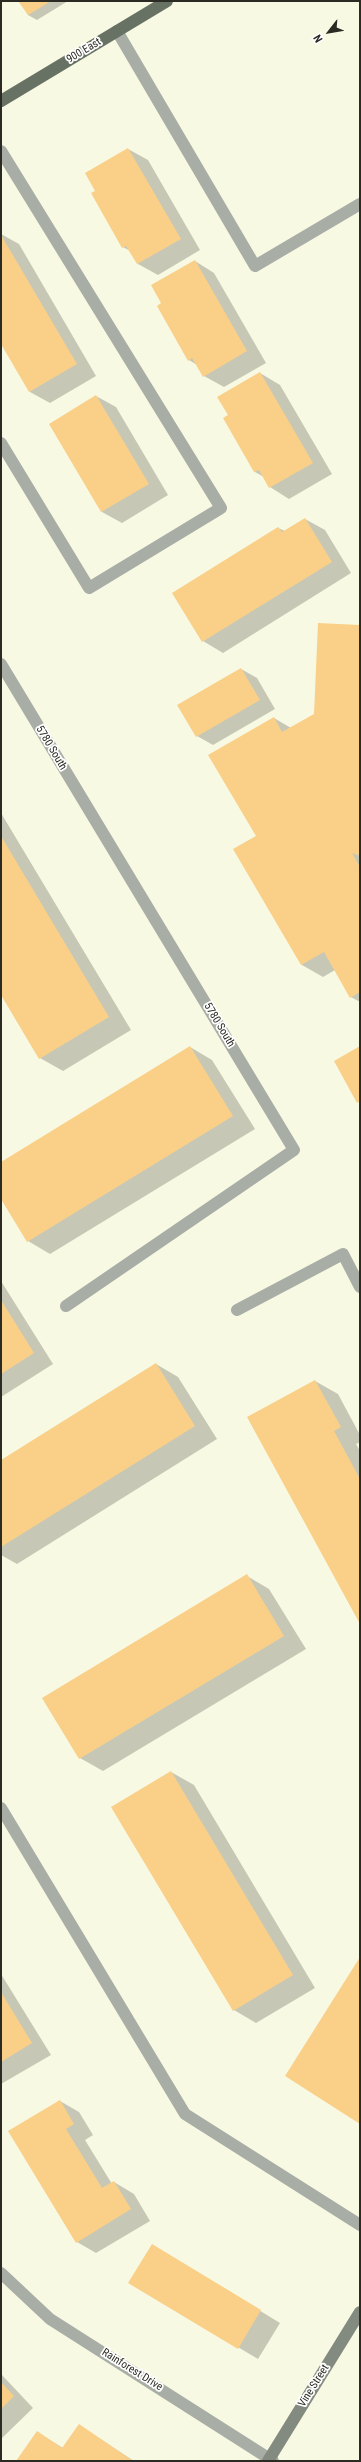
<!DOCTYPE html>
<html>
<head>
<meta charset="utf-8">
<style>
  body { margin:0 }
  #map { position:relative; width:361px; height:2462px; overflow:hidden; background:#f8f9e3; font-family:"Roboto Condensed",sans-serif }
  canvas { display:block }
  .frame { position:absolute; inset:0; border:2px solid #2b2b23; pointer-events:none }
  .north { position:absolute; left:309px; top:12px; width:40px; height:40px; -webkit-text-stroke:3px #fff; paint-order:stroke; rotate:239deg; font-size:11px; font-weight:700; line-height:16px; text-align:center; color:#2b2b23 }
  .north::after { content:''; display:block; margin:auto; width:14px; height:18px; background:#2b2b23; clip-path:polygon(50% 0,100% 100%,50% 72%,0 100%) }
</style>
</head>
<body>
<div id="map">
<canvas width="361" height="2462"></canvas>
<div class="frame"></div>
<div class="north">N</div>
</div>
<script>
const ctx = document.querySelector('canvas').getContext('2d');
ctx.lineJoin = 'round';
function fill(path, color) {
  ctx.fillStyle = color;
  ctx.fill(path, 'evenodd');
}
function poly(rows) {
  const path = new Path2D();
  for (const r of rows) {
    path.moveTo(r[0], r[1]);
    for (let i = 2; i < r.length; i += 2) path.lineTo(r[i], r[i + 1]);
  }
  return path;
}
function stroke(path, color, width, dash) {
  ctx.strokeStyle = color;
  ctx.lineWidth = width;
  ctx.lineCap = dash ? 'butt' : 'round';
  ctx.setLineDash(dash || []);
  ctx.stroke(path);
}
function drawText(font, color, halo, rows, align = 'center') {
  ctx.font = font + ' "Roboto Condensed",sans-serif';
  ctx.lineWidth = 3.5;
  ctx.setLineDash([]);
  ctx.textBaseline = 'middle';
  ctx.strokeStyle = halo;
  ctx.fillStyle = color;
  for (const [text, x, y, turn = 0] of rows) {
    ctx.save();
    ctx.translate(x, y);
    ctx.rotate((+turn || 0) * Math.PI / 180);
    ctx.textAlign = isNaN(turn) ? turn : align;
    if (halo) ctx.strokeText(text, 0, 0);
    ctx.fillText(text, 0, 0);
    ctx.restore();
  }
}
const shadow = poly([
  [20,1,68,1,37,20,28,15],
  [128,149,148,160,200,250,158,275,138,264,132,252,123,247,96,191],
  [1,234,19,244,96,376,50,403,30,392,1,342],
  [195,261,214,273,266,363,224,387,204,376,197,365,189,360],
  [260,373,280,385,332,474,289,499,270,487,264,477,255,472,224,418,229,415],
  [96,396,116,407,168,495,122,523,102,512,50,424],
  [305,519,325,530,351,573,223,653,203,641,278,528,285,531],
  [360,626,360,1002,351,997,335,970,323,977,302,965,234,849,257,836,274,718,291,728,315,714],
  [241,669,257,678,275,709,213,745,197,736],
  [1,813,131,1030,63,1071,40,1058,1,993],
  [190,1047,212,1060,255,1129,50,1254,28,1241,1,1197,1,1163],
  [1,1281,53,1364,1,1397],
  [156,1364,178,1377,217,1439,17,1564,1,1555,1,1461],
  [315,1381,338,1394,360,1435,360,1442,356,1444,360,1451,360,1622],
  [247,1576,269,1589,306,1649,103,1771,80,1758,43,1698],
  [171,1772,194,1785,315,1988,256,2023,234,2010],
  [1,1974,51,2055,1,2084],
  [60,2101,79,2112,93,2135,85,2140,112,2184,114,2182,134,2194,150,2221,96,2253,77,2242],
  [172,2257,280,2323,258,2359,130,2283],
  [1,2374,33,2408,1,2439],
  [79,2425,134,2461,17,2461,37,2432,63,2448]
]);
const building = poly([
  [18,1,51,1,28,15],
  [128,148,181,239,137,264,126,246,122,248,91,193,95,191,85,173],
  [1,235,77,364,29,392,1,344],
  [195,260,247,351,203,377,192,358,188,361,157,306,161,303,151,285],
  [260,372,313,463,269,488,259,470,254,472,223,418,228,415,217,397],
  [96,395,149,484,101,512,49,424],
  [305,518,332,562,202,642,172,593,278,527,282,532],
  [318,623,360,625,360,856,352,853,360,867,360,992,350,998,324,952,301,965,233,849,256,836,208,755,274,717,282,732,314,714],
  [241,668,260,700,196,737,177,705],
  [1,836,109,1017,39,1059,1,995],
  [190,1046,233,1116,27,1242,1,1199,1,1162],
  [360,1046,360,1101,357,1103,334,1061],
  [1,1300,34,1353,1,1374],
  [156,1363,195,1426,1,1547,1,1460],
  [315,1380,341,1427,334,1431,360,1479,360,1624,247,1417],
  [247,1574,284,1636,79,1759,42,1698],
  [171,1771,293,1975,233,2011,111,1807],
  [360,1957,360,2124,285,2076],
  [1,1992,32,2043,1,2062],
  [60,2100,74,2124,66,2129,102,2188,114,2181,131,2209,76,2243,8,2131],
  [152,2244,261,2310,238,2349,128,2283],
  [1,2382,14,2396,1,2409],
  [79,2424,133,2461,16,2461,37,2431,62,2448]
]);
const lane = poly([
  [117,31,255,266,360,204],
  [1,151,221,508,89,588,1,443],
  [1,664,294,1150,66,1306],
  [237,1310,343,1254,360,1287],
  [1,1808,185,2114,360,2225]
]);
const street = poly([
  [1,2273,50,2319,273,2461]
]);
const secondary = poly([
  [268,2461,360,2312]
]);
const primary = poly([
  [1,101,167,1]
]);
const streetNames = [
  ["900 East",84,51,-31],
  ["5780 South",51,748,59],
  ["5780 South",219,1025,59],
  ["Rainforest Drive",132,2370,32],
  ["Vine Street",314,2386,-58]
];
fill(shadow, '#0003');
fill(building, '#facf87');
stroke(lane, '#a8aea6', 12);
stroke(street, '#a8aea6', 12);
stroke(secondary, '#838b80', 12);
stroke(primary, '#687264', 12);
drawText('11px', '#2b2b23', '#fff', streetNames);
</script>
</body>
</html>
